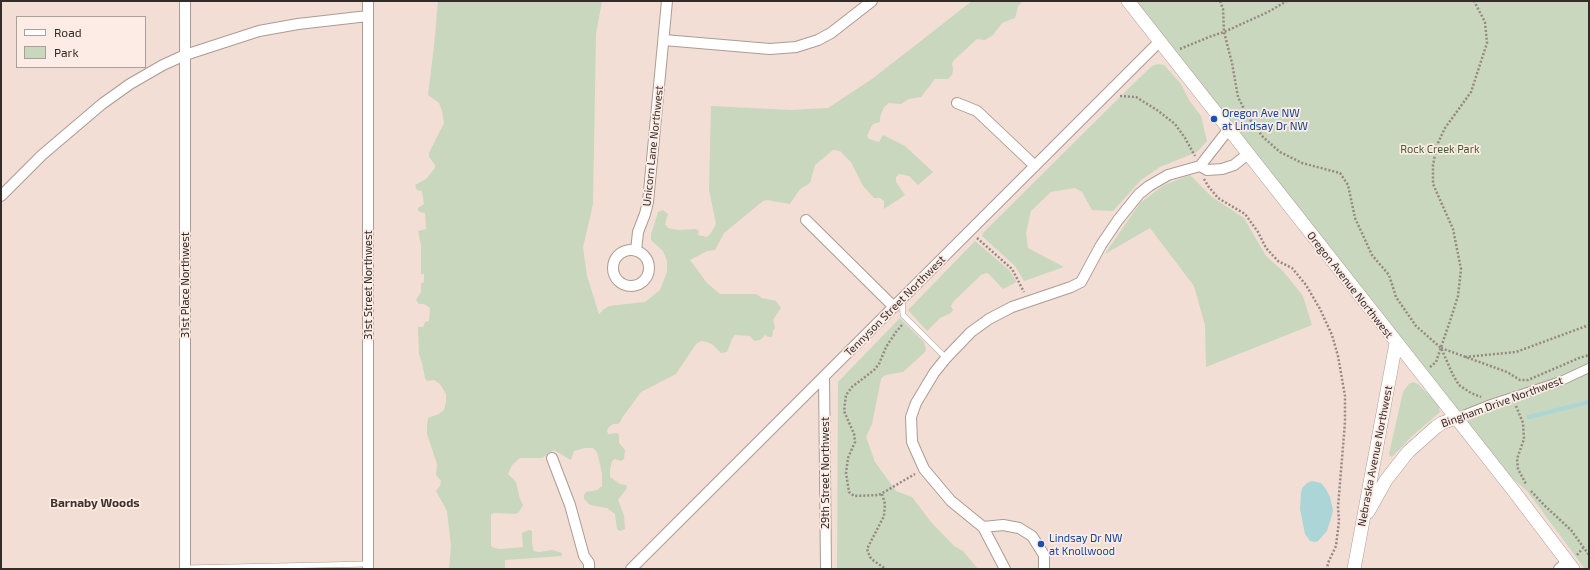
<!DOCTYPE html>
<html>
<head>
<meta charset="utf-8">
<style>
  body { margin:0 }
  #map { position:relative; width:1590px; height:570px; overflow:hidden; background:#f2ded5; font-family:"Exo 2",sans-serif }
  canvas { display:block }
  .frame { position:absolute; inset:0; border:2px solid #342c29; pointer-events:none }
  .legend { position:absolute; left:16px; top:16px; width:130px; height:52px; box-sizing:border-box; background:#fcece5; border:1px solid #ac9f9a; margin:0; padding:5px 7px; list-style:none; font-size:12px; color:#342c29 }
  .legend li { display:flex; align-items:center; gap:8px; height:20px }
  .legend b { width:20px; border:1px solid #ac9f9a }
</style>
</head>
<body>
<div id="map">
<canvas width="1590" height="570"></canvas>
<div class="frame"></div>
<ul class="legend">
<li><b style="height:5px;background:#fff"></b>Road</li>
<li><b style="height:11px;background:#c8d7bd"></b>Park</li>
</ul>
</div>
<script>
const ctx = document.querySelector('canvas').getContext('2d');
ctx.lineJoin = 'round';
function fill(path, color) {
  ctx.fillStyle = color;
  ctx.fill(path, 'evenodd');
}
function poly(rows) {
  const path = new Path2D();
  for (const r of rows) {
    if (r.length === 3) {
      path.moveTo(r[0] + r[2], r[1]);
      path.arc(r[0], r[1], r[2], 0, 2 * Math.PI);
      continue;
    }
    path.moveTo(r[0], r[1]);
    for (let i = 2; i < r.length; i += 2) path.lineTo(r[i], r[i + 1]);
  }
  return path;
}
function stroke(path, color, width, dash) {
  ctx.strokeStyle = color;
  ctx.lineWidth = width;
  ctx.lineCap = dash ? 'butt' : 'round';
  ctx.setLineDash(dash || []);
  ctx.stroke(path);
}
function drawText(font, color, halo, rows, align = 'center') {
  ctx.font = font + ' "Exo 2",sans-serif';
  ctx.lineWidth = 3.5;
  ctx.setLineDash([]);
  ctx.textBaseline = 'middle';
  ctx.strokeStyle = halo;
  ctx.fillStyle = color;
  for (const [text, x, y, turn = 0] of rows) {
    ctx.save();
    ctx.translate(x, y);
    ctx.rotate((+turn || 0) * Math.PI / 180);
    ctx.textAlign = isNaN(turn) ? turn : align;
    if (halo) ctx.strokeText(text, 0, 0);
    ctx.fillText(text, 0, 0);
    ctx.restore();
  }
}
const green = poly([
  [438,1,602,1,596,34,593,204,583,247,587,276,599,314,603,310,609,306,645,302,660,290,667,272,667,261,663,251,651,240,651,234,658,212,663,210,668,214,665,224,668,228,679,230,696,229,699,231,698,235,707,237,711,233,716,224,709,190,711,106,791,110,828,108,872,79,972,1,1023,1,1018,6,1015,18,1002,23,993,35,985,40,977,39,954,60,952,63,953,70,952,75,948,79,935,79,921,97,909,99,901,104,889,103,884,107,880,117,880,122,873,124,871,127,867,136,869,139,879,142,883,135,905,146,933,172,918,185,909,176,899,174,896,177,896,182,905,195,884,209,884,201,880,198,874,198,863,186,851,162,840,151,833,150,815,165,810,183,800,189,790,204,767,200,763,201,724,233,715,250,707,251,690,260,707,283,720,294,756,294,762,298,776,301,781,308,773,320,775,328,773,331,772,337,768,337,765,335,760,340,754,341,750,336,735,335,732,339,727,352,721,353,713,345,707,342,701,341,696,344,676,374,641,392,622,418,621,421,618,424,613,424,609,427,607,430,608,434,617,433,619,435,619,443,625,450,624,459,621,461,615,459,612,461,610,469,610,477,620,484,626,485,627,488,618,500,624,515,625,529,620,531,617,529,615,514,607,508,590,505,584,499,584,495,586,492,597,490,602,486,602,474,600,464,597,452,593,448,585,448,574,451,571,460,554,450,542,458,520,458,512,465,508,474,516,482,520,499,523,505,519,512,516,514,495,513,491,514,491,546,494,548,501,549,523,547,522,533,529,530,532,531,532,544,534,551,539,552,553,550,562,553,562,556,505,560,505,569,449,569,451,546,447,511,436,491,440,486,441,481,436,475,437,464,427,434,427,426,428,418,439,414,444,410,446,402,446,394,440,384,434,380,427,381,425,378,422,363,419,354,418,327,423,327,425,322,429,321,430,308,424,304,419,304,416,300,421,292,421,283,424,282,424,274,421,274,421,245,418,231,426,229,425,213,420,212,418,210,418,208,424,204,422,191,417,190,415,185,426,179,435,168,435,165,429,157,429,153,444,123,442,111,439,103,428,95,434,46],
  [1135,1,1589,1,1589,569,1585,569,1527,491,1509,475],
  [1158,64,1164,65,1181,84,1189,100,1201,116,1207,141,1197,152,1160,167,1141,180,1113,211,1092,210,1082,192,1075,188,1051,192,1031,211,1026,233,1028,248,1064,267,1024,281,1015,266,982,236,983,233,1132,85,1152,66],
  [1190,175,1212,197,1244,218,1266,256,1283,271,1303,296,1312,325,1206,367,1205,325,1194,286,1150,228,1105,254,1140,203,1164,185],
  [975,241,1009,270,1016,281,1015,283,1003,289,989,274,986,273,981,275,953,302,951,306,953,310,951,313,940,318,927,331,908,310],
  [900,318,924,342,926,349,925,352,903,372,885,375,881,379,872,424,866,437,875,462,896,491,912,497,931,522,954,546,963,551,978,569,837,569,838,382],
  [1413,382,1418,384,1438,404,1440,412,1411,437,1393,456,1391,457,1389,454,1403,392,1409,384]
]);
const water = poly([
  [1312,481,1321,483,1326,489,1330,497,1333,510,1332,515,1327,531,1318,541,1315,542,1310,541,1305,534,1300,509,1301,493,1302,488,1307,483]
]);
const stream = poly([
  [1529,417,1589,402]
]);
const path = poly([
  [1220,1,1223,9,1224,32,1232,63,1238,97,1248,117,1263,137,1280,152,1302,163,1340,173,1348,185,1355,218,1372,255,1389,275,1396,297,1416,326,1441,348,1453,375,1459,385,1471,393,1481,397],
  [1180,49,1209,37,1224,32,1268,12,1287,1],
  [1120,96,1136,97,1157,110,1175,124,1185,138,1195,156],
  [1204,179,1208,186,1218,198,1245,214,1258,232,1266,248,1278,261,1292,268,1306,285,1320,309,1332,335,1338,356,1345,396,1345,422,1338,507,1339,521,1336,546,1328,563,1327,569],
  [977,238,1012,269,1024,292],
  [902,325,896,332,886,347,879,364,874,370,852,387,846,395,844,411,854,434,855,442,848,458,846,473,849,492,854,496,879,495,915,474],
  [1441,348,1507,372,1520,380,1528,380,1579,358,1589,355],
  [1465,357,1516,352,1589,325],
  [1430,367,1436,362,1450,321,1458,296,1461,269,1453,229,1433,184,1433,165,1437,145,1445,128,1471,92,1487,43,1485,22,1474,1],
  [1516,406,1523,423,1524,439,1517,459,1518,469,1526,484],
  [1531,491,1544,505,1571,530,1589,555],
  [882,494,885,504,884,516,867,549,870,557,874,561,886,569],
  [1577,555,1583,548]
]);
const service = poly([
  [902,300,903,315,946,358],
  [185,568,368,564]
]);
const pedestrian = poly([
  [1456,418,1491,404,1561,381,1589,368]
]);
const minor = poly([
  [185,1,185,569],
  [664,40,770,49,796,47,818,40,831,33,872,1],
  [957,103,977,111,1035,166],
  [1200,166,1207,170,1222,169,1234,165,1248,154],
  [1,196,42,155,102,104,130,84,163,65,185,55,259,31,298,24,368,16],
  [806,220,894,307],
  [631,268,18],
  [636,251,638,232,645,214,648,202,667,1],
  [824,377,826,569],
  [552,458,570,505,584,556,589,563,589,569],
  [983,527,1003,525,1019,528,1032,536,1044,555,1044,569],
  [368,569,368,1],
  [631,569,1159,42],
  [1005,569,983,527,951,501,924,469,912,442,911,417,916,403,934,373,946,358,971,332,989,319,1012,307,1071,287,1081,282,1101,245,1118,220,1139,194,1149,186,1168,175,1200,166,1228,130],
  [1559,569,1568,561]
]);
const tertiary = poly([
  [1128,1,1513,490,1573,569],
  [1368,512,1386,480,1408,452,1436,427,1442,423,1456,418],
  [1354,569,1396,343]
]);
const markers = [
  [1214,119,4,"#1a4fb4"],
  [1041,544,4,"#1a4fb4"]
];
const transitNames = [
  ["Oregon Ave NW",1222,113],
  ["at Lindsay Dr NW",1222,126],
  ["Lindsay Dr NW",1049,538],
  ["at Knollwood",1049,551]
];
const streetNames = [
  ["Unicorn Lane Northwest",653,146,-84],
  ["31st Place Northwest",185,285,-90],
  ["31st Street Northwest",368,285,-90],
  ["Oregon Avenue Northwest",1350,285,52],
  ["Tennyson Street Northwest",895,306,-45],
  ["Bingham Drive Northwest",1502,402,-20],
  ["Nebraska Avenue Northwest",1375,456,-79],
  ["29th Street Northwest",825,473,-90]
];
const parkNames = [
  ["Rock Creek Park",1440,149]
];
const neighbourhoodNames = [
  ["Barnaby Woods",95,503]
];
fill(green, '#c8d7bd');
fill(water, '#abd5d7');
stroke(stream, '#abd5d7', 4);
stroke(service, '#ad9b92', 6);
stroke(pedestrian, '#ad9b92', 10);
stroke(minor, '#ad9b92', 12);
stroke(tertiary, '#ad9b92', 14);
stroke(path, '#968882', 2.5, [2, 2]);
stroke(service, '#fff', 5);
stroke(pedestrian, '#fff', 8);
stroke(minor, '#fff', 10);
stroke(tertiary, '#fff', 13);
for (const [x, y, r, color] of markers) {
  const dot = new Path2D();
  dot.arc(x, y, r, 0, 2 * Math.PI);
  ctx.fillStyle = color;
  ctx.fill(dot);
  stroke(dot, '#fcece5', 1.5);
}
drawText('11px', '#164399', '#fcece5', transitNames, 'left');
drawText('11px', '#342c29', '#fcece5', streetNames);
drawText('11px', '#455d31', '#fcece5', parkNames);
drawText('bold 12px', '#3f3029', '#fcece5', neighbourhoodNames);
</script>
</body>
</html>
